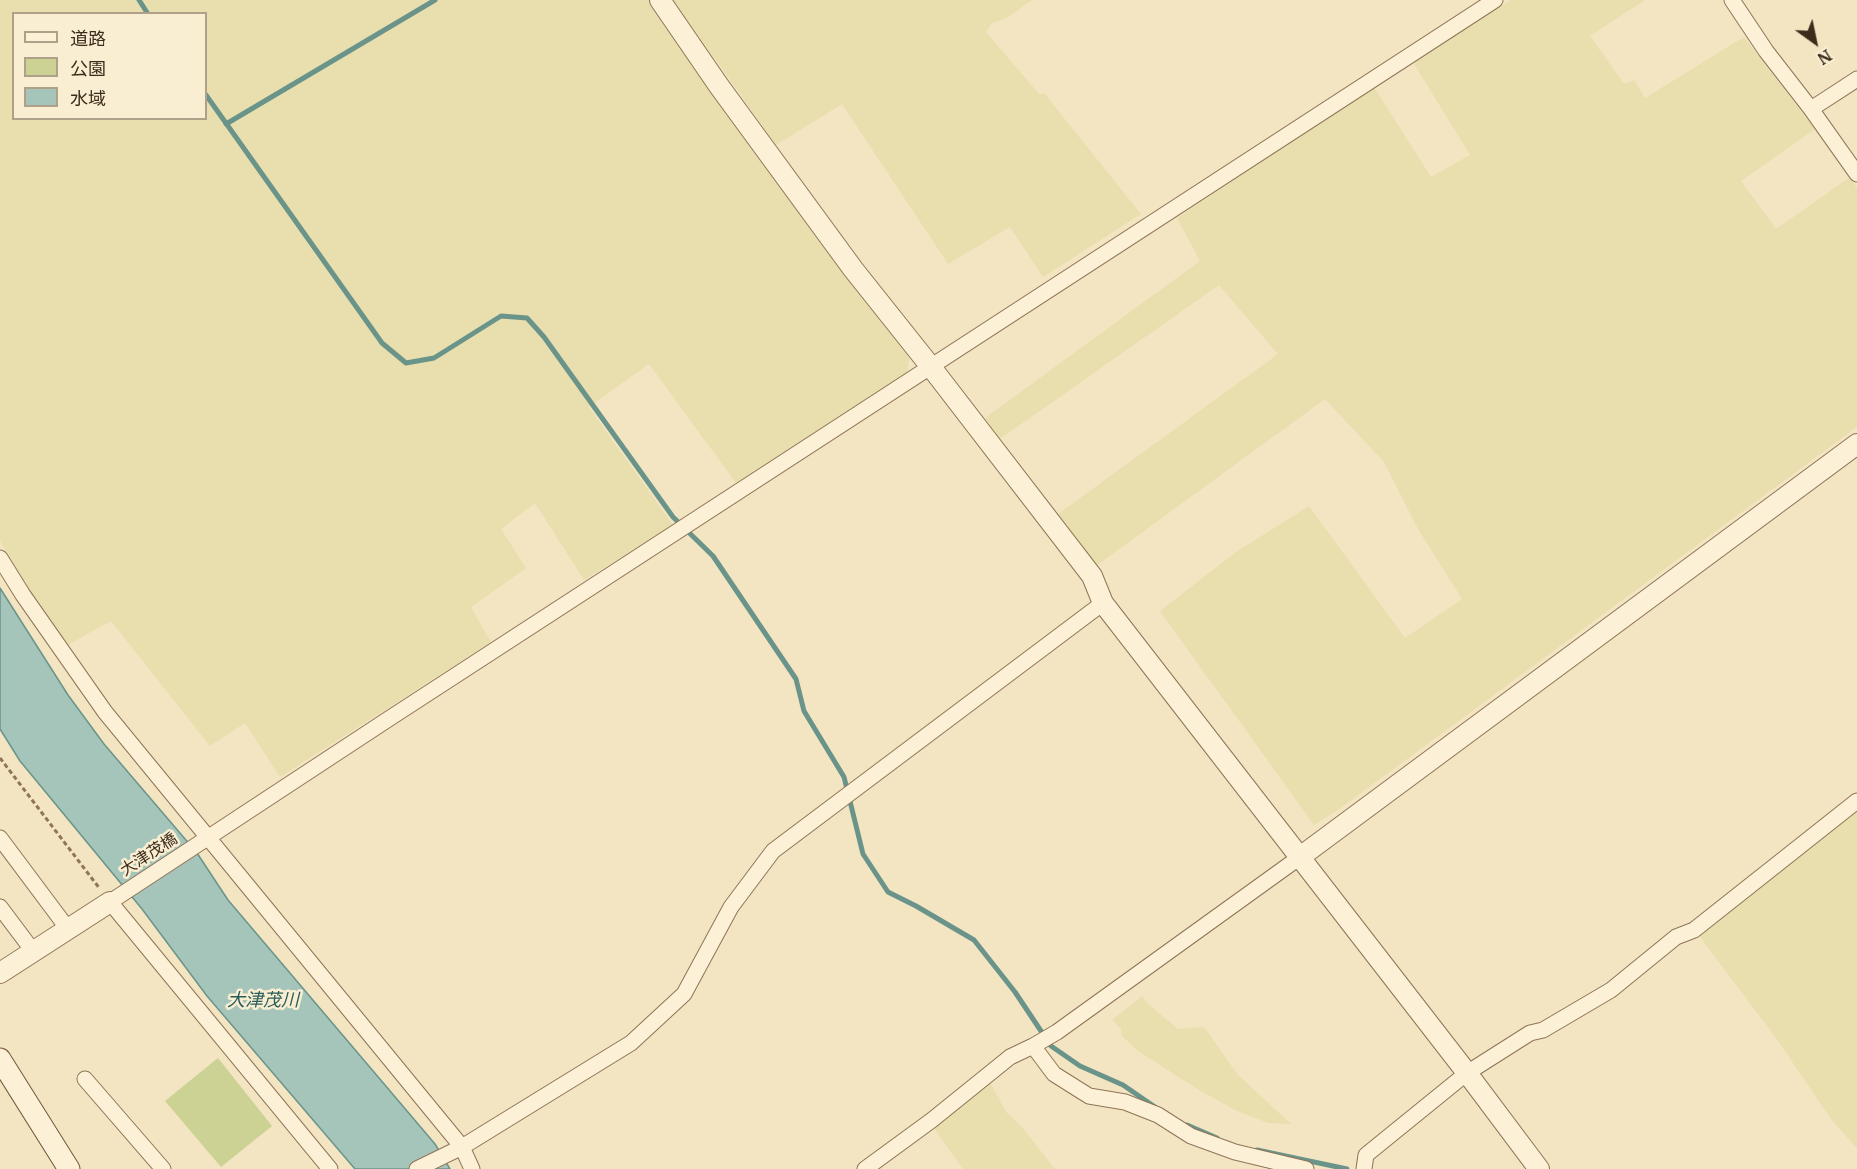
<!DOCTYPE html>
<html>
<head>
<meta charset="utf-8">
<style>
  body { margin:0 }
  #map { position:relative; width:1857px; height:1169px; overflow:hidden; background:#f3e4c2; font-family:Merriweather,"Noto Sans JP",serif }
  canvas { display:block }
  .legend { position:absolute; left:12px; top:12px; width:195px; height:108px; box-sizing:border-box; background:#f9eed2; border:2px solid #aea089; margin:0; padding:8px 10px; list-style:none; font-size:18px; color:#3d2c1c }
  .legend li { display:flex; align-items:center; gap:12px; height:30px }
  .legend b { width:30px; border:2px solid #aea089 }
  .north { position:absolute; left:1785px; top:12px; width:60px; height:60px; -webkit-text-stroke:4px #f9eed2; paint-order:stroke; rotate:147deg; font-size:16px; font-weight:700; line-height:24px; text-align:center; color:#3d2c1c }
  .north::after { content:''; display:block; margin:auto; width:21px; height:27px; background:#3d2c1c; clip-path:polygon(50% 0,100% 100%,50% 72%,0 100%) }
</style>
</head>
<body>
<div id="map">
<canvas width="1857" height="1169"></canvas>
<ul class="legend">
<li><b style="height:8px;background:#fcf1d6"></b>道路</li>
<li><b style="height:16px;background:#cbd294"></b>公園</li>
<li><b style="height:16px;background:#a5c5bb"></b>水域</li>
</ul>
<div class="north">N</div>
</div>
<script>
const ctx = document.querySelector('canvas').getContext('2d');
ctx.lineJoin = 'round';
function fill(path, color) {
  ctx.fillStyle = color;
  ctx.fill(path, 'evenodd');
}
function poly(rows) {
  const path = new Path2D();
  for (const r of rows) {
    path.moveTo(r[0], r[1]);
    for (let i = 2; i < r.length; i += 2) path.lineTo(r[i], r[i + 1]);
  }
  return path;
}
function stroke(path, color, width, dash) {
  ctx.strokeStyle = color;
  ctx.lineWidth = width;
  ctx.lineCap = dash ? 'butt' : 'round';
  ctx.setLineDash(dash || []);
  ctx.stroke(path);
}
function drawText(font, color, halo, rows, align = 'center') {
  ctx.font = font + ' Merriweather,"Noto Sans JP",serif';
  ctx.lineWidth = 5;
  ctx.setLineDash([]);
  ctx.textBaseline = 'middle';
  ctx.strokeStyle = halo;
  ctx.fillStyle = color;
  for (const [text, x, y, turn = 0] of rows) {
    ctx.save();
    ctx.translate(x, y);
    ctx.rotate((+turn || 0) * Math.PI / 180);
    ctx.textAlign = isNaN(turn) ? turn : align;
    if (halo) ctx.strokeText(text, 0, 0);
    ctx.fillText(text, 0, 0);
    ctx.restore();
  }
}
const farmland = poly([
  [0,0,650,0,815,233,910,355,907,372,736,483,649,364,589,407,673,525,584,580,535,503,501,529,526,568,471,607,491,642,280,777,245,723,210,746,111,621,64,647,0,541],
  [14,14,206,14,206,118,14,118],
  [673,0,1032,0,1008,17,991,24,986,32,1040,95,1044,93,1141,214,1043,277,1010,227,948,264,842,104,776,145],
  [1511,0,1645,0,1590,36,1624,84,1634,80,1645,98,1744,37,1815,129,1741,181,1776,229,1850,177,1857,188,1857,427,1338,810,1314,825,1160,611,1236,552,1309,506,1405,638,1462,599,1418,529,1384,462,1325,399,1096,566,1058,514,1278,354,1219,285,1000,439,985,418,1200,261,1177,218,1374,87,1431,177,1470,155,1413,62],
  [1857,810,1857,1149,1831,1119,1776,1038,1697,933],
  [1142,996,1147,1003,1178,1029,1204,1027,1238,1075,1291,1124,1268,1123,1235,1110,1199,1090,1138,1051,1121,1035,1122,1030,1112,1020],
  [989,1081,1007,1113,1022,1127,1055,1169,963,1169,933,1127]
]);
const green = poly([
  [218,1058,272,1126,221,1167,165,1101]
]);
const water = poly([
  [0,588,68,695,104,744,197,853,228,900,435,1144,450,1169,355,1169,207,996,142,909,20,761,0,729,0,588]
]);
const stream = poly([
  [139,0,148,14],
  [206,95,382,343,406,363,434,358,501,316,527,318,544,337,673,517,713,556,796,679,804,711,844,777,863,854,888,892,916,906,974,940,1015,992,1051,1046,1080,1066,1123,1085,1155,1107],
  [226,124,435,0],
  [1187,1125,1217,1138],
  [1257,1150,1347,1169]
]);
const path = poly([
  [0,758,100,889]
]);
const minor = poly([
  [1732,0,1766,51,1811,109,1857,174],
  [1811,109,1857,79],
  [0,558,23,595,105,712,462,1147,472,1169],
  [0,838,68,929],
  [0,907,33,951],
  [1033,1046,1054,1074,1089,1096,1125,1102,1158,1115,1191,1136,1235,1152,1306,1169],
  [85,1079,163,1169],
  [330,1169,110,902,390,718,1495,0],
  [417,1169,462,1147,631,1043,684,994,731,907,773,851,1103,603],
  [865,1169,932,1120,1010,1057,1033,1046,1057,1032,1300,857],
  [1364,1169,1366,1155,1467,1073,1530,1033,1543,1030,1611,990,1676,937,1694,930,1857,801]
]);
const tertiary = poly([
  [660,0,719,86,853,269,931,367,1092,576,1103,603,1467,1073,1539,1169],
  [1300,857,1857,444],
  [0,973,110,902]
]);
const secondary = poly([
  [0,1059,69,1169]
]);
const streetNames = [
  ["大津茂橋",149,855,-33]
];
const waterNames = [
  ["大津茂川",263,1001]
];
fill(farmland, '#e9dfae');
fill(green, '#cbd294');
fill(water, '#a5c5bb');
stroke(water, '#6a948a', 1.5);
stroke(stream, '#6a948a', 5);
stroke(minor, '#8f7457', 17);
stroke(tertiary, '#8f7457', 22);
stroke(secondary, '#71553a', 23);
stroke(path, '#8f7457', 3, [4.5, 3]);
stroke(minor, '#fcf1d6', 15);
stroke(tertiary, '#fcf1d6', 20);
stroke(secondary, '#fcf1d6', 21);
drawText('16px', '#3d2c1c', '#f9eed2', streetNames);
drawText('italic 18px', '#2a5e5b', '#f9eed2', waterNames);
</script>
</body>
</html>
